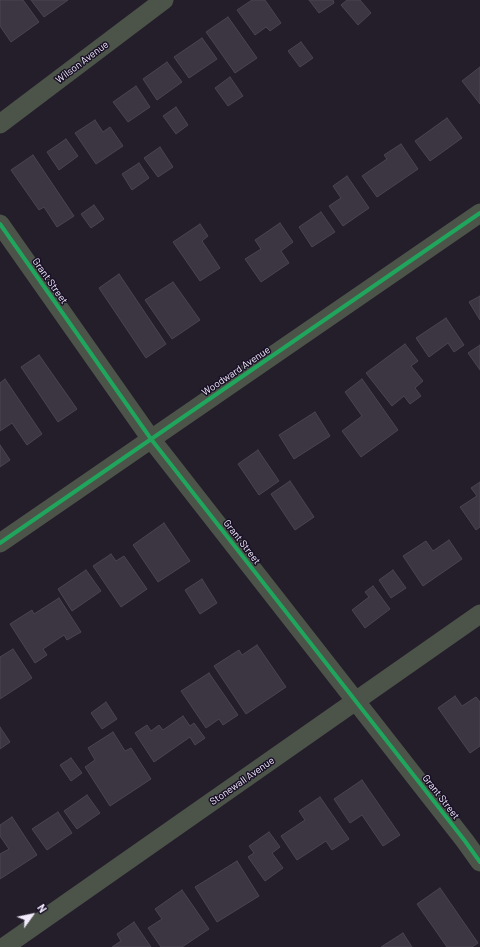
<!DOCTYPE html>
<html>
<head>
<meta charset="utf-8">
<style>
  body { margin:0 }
  #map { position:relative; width:480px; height:947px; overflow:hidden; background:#241e2b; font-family:Barlow,sans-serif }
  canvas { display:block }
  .north { position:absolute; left:12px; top:895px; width:40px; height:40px; -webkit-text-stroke:3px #191026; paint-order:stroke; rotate:57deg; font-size:11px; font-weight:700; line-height:16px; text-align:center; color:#f1ebfb }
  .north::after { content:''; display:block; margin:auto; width:14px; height:18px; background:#f1ebfb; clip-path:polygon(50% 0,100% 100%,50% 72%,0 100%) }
</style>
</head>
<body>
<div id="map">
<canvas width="480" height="947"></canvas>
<div class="north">N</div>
</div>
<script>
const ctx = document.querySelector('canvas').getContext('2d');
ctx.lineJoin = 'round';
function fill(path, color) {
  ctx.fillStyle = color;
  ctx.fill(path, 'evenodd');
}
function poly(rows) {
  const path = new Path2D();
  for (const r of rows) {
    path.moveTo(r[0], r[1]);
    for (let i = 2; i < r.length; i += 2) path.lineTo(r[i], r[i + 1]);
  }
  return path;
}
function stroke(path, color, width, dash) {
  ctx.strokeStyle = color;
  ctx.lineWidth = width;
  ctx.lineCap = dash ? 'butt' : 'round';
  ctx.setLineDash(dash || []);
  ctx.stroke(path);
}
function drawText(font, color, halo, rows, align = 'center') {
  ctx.font = font + ' Barlow,sans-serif';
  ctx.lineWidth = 3;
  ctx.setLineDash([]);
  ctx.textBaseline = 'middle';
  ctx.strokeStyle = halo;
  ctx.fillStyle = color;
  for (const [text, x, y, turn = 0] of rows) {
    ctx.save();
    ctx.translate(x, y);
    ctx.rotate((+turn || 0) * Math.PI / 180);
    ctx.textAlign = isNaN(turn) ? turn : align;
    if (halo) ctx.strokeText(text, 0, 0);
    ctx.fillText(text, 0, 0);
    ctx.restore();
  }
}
const building = poly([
  [0,0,23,0,39,22,11,42,0,26,0,0],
  [31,0,68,0,44,17,31,0],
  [252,0,265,0,281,23,270,31,266,27,255,35,237,10,252,0],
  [309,0,333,0,334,3,319,13,309,0],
  [347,0,360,0,371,13,358,25,341,5,347,0],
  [228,17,257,58,235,73,206,32,228,17],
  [202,38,217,59,189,78,174,57,202,38],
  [301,42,313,58,300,67,288,51,301,42],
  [167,62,182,82,157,100,143,79,167,62],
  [480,67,480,104,462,81,480,67],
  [230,77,243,96,228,106,215,88,230,77],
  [136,86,150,107,128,122,113,102,136,86],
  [176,107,188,125,176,134,163,116,176,107],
  [447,118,462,138,430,161,415,141,447,118],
  [95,120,103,132,110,127,123,146,96,164,75,133,95,120],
  [66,139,78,156,59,170,47,152,66,139],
  [401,144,418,169,377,197,362,176,387,159,384,155,401,144],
  [160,147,173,167,158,177,144,158,160,147],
  [33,155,74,216,57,227,44,207,39,210,11,170,33,155],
  [139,163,149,178,132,190,122,174,139,163],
  [347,176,369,208,343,226,329,206,341,198,333,186,347,176],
  [94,205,104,219,91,228,81,214,94,205],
  [321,212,335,232,312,247,299,227,321,212],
  [280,223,293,242,281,251,289,263,261,282,245,259,261,249,255,240,280,223],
  [200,224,208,236,202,241,220,268,200,281,173,242,200,224],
  [119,274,166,344,146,358,99,288,119,274],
  [173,282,200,320,172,339,145,300,173,282],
  [480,296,480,320,469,302,480,296],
  [446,318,464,345,454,352,448,343,429,357,416,338,446,318],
  [405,344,418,361,411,366,423,381,415,388,421,396,410,404,404,396,392,406,366,373,405,344],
  [480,345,480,370,468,353,480,345],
  [39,355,77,409,58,422,21,367,39,355],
  [5,379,42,434,27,445,12,423,0,431,0,383,5,379],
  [362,379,398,430,361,457,342,431,362,416,345,392,362,379],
  [315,412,330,436,294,459,279,435,315,412],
  [0,445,10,460,0,467,0,445],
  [258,450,279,481,259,495,238,464,258,450],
  [290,481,314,517,295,530,271,494,290,481],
  [480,482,480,527,476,530,460,507,477,496,471,488,480,482],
  [164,523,190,561,158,582,133,545,164,523],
  [449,540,462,559,423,586,403,556,426,541,433,551,449,540],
  [111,554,116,561,124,556,147,589,121,607,93,566,111,554],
  [86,570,101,591,72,611,58,589,86,570],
  [393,570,406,588,391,598,379,580,393,570],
  [202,579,217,603,200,614,185,590,202,579],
  [373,586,390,609,365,628,352,610,369,597,365,592,373,586],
  [59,598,81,632,67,640,64,635,43,649,47,655,35,663,10,624,32,610,34,614,59,598],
  [257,645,286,687,246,714,214,666,239,650,242,655,257,645],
  [13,649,32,678,0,699,0,657,13,649],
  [209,673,238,715,223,725,219,719,206,728,181,691,209,673],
  [455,696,462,706,476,697,480,702,480,746,470,753,438,708,455,696],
  [106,702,117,719,102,729,91,713,106,702],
  [183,716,190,726,194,723,205,738,195,745,190,737,154,762,135,733,147,725,151,731,159,725,163,730,183,716],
  [0,727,10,742,0,749,0,727],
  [113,732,125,751,131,748,151,779,110,806,85,767,95,760,88,748,113,732],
  [71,758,82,773,71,781,60,765,71,758],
  [362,780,400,835,383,846,362,815,350,823,334,799,362,780],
  [87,795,100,813,77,829,64,811,87,795],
  [320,797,349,839,332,850,326,841,297,860,281,836,305,820,299,811,320,797],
  [58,812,72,833,47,850,32,829,58,812],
  [12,817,37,855,0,879,0,854,9,849,0,836,0,825,12,817],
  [269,832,280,847,272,853,283,868,265,881,248,857,254,853,249,846,269,832],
  [237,861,259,896,217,922,195,887,237,861],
  [440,888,478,943,472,947,447,947,417,904,440,888],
  [182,890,209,929,182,947,161,947,148,928,162,919,155,909,182,890],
  [134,922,151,947,112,947,121,941,117,934,134,922],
  [403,933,412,947,381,947,403,933]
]);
const street = poly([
  [0,124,164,0],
  [0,224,151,439,465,841,480,862],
  [0,543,480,213],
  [4,947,480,614]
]);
const cycleway = poly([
  [0,224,151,439,465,841,480,862],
  [0,543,480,213]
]);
const streetNames = [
  ["Wilson Avenue",82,62,-37],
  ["Grant Street",50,281,55],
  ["Woodward Avenue",236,371,-34],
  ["Grant Street",242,542,52],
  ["Stonewall Avenue",242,781,-35],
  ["Grant Street",441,797,52]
];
fill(building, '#3b3642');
stroke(building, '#4a4550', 1);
stroke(street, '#4c544a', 19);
stroke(cycleway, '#20a55d', 4);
drawText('10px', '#f1ebfb', '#191026', streetNames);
</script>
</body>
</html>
